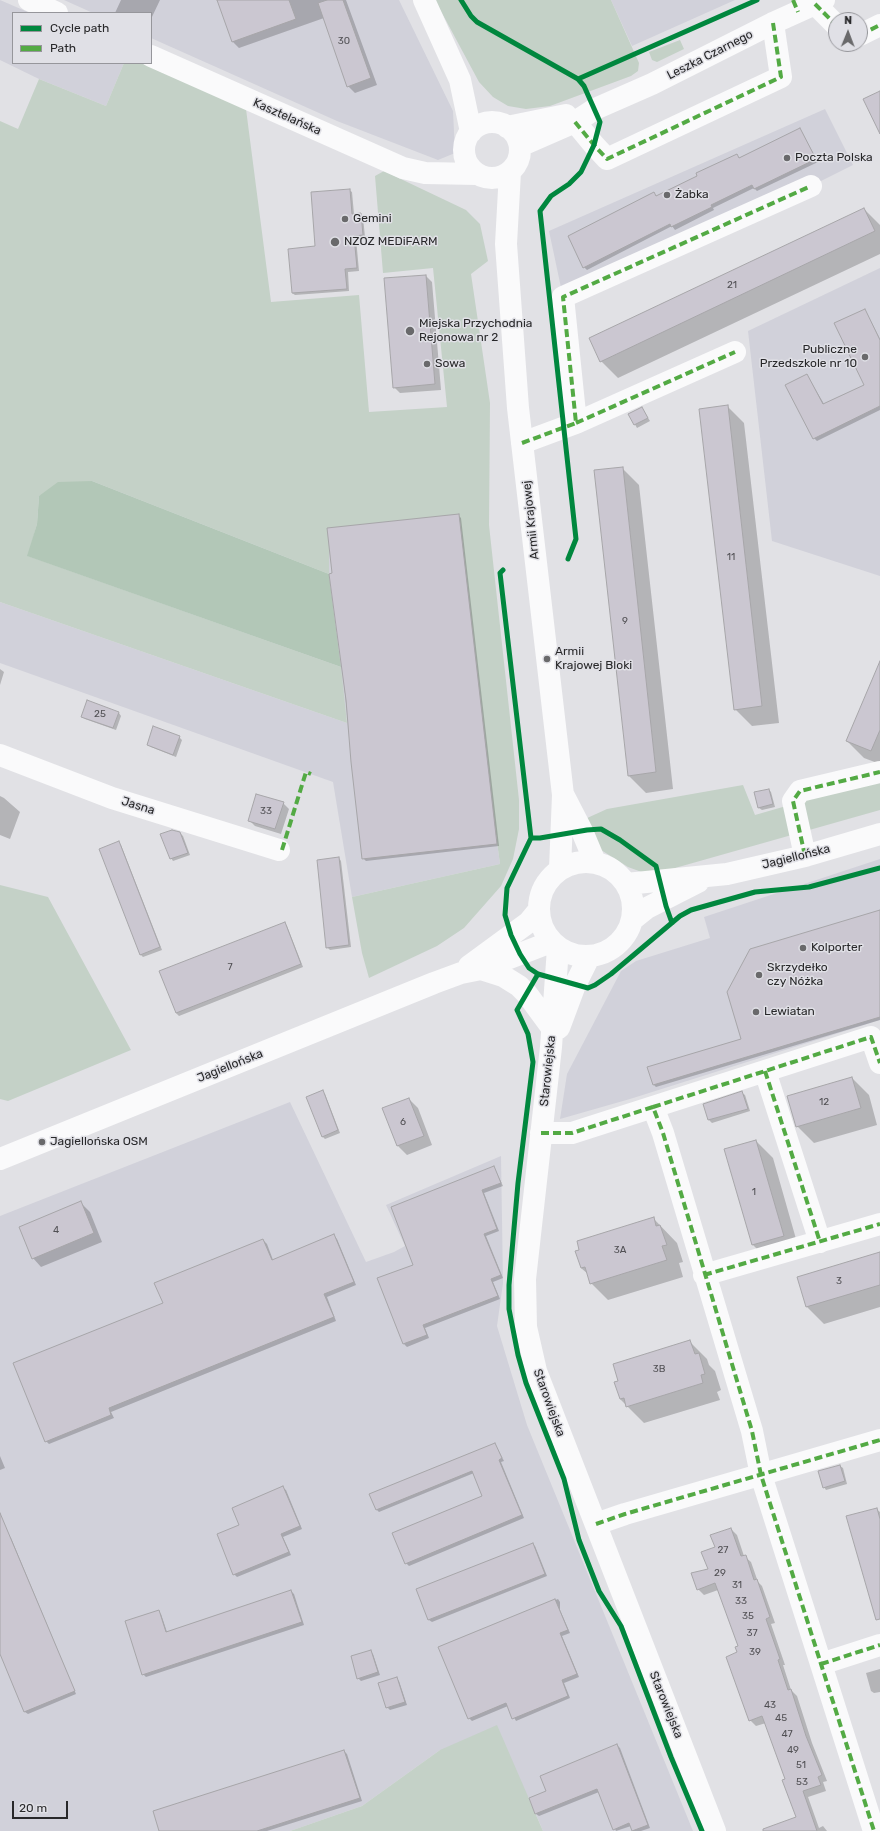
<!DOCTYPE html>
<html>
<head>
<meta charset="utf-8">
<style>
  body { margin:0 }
  #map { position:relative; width:880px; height:1831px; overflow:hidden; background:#e1e1e5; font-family:Rubik,sans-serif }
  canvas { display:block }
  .legend { position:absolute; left:12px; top:12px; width:140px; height:52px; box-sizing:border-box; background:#e0e0e6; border:1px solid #96969b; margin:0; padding:5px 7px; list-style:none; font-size:12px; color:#28282a }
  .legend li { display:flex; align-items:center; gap:8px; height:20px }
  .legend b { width:20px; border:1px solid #96969b }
  .north { position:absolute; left:828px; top:12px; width:40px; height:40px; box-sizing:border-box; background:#e0e0e6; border:1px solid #96969b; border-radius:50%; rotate:1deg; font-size:11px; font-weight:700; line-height:16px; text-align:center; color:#28282a }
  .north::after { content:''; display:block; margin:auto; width:14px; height:18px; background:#69696b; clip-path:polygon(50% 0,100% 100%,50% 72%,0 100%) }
  .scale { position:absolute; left:12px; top:1801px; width:56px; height:18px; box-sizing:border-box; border:2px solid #28282a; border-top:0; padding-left:5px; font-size:12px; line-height:14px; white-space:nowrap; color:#28282a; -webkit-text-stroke:3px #e0e0e6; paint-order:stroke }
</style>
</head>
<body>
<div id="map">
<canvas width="880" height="1831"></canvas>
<ul class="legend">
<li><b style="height:5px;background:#00873e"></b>Cycle path</li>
<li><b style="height:5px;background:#53aa44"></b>Path</li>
</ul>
<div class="north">N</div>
<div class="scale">20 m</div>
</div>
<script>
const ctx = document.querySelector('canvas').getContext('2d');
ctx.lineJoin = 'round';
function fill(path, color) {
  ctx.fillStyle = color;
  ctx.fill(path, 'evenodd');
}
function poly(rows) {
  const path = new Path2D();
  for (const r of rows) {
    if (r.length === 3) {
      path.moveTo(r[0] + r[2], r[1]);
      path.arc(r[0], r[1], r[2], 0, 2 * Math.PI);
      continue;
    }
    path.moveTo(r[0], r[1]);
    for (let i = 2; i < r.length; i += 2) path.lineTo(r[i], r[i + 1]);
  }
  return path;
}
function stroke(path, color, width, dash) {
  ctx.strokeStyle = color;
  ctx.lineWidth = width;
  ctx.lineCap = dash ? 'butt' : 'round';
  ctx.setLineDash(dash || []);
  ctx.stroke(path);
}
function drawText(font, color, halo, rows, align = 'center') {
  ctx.font = font + ' Rubik,sans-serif';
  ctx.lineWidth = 3;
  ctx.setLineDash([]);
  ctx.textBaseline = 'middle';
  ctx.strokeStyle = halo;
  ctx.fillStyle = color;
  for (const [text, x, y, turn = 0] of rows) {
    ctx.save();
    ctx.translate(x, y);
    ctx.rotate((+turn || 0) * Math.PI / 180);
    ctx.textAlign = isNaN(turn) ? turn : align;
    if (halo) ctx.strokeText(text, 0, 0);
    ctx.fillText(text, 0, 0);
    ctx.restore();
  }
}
const built = poly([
  [0,0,30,13,13,13,13,63,124,63,106,106,39,79,0,60],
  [64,0,399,0,453,111,455,153,438,160,337,121,151,38,151,13,93,13],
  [611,0,735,0,632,46],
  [825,109,853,165,811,186,563,297,549,231],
  [880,268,880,576,772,541,748,331],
  [459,514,489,783,500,864,352,897,333,782,0,663,0,602,347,723,329,574,329,547],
  [880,859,880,1020,630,1099,560,1119,567,1074,621,971,636,961,710,938,704,917],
  [290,1102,366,1262,394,1252,405,1246,386,1205,501,1156,503,1283,497,1326,527,1425,693,1831,543,1831,529,1798,440,1750,362,1806,290,1831,0,1831,0,1216]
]);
const green = poly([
  [435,0,611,0,639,63,638,71,631,76,550,106,526,109,508,106,493,97,479,82],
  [680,40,684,49,657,62,652,60,649,52],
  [124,63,141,63,246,109,271,302,359,295,369,412,447,407,433,268,383,273,375,176,384,171,466,210,480,224,488,261,471,274,490,403,489,525,519,800,519,829,513,859,501,886,464,928,437,946,369,978,362,953,352,897,500,864,489,783,468,596,329,547,329,574,92,481,39,496,37,524,28,556,341,667,347,723,0,602,0,121,18,129,39,79,106,106],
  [880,779,880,810,668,870,647,874,628,867,601,850,585,819,607,809,743,785,755,815],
  [0,885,48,897,131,1050,8,1101,0,1099],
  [497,1725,543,1831,290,1831,362,1806,440,1750]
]);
const forest = poly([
  [92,481,329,574,341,667,27,556,37,524,39,496,58,482]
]);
const shadow = poly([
  [121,0,160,0,151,19,151,13,115,13],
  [218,0,346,0,377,85,355,93,348,86,324,18,239,48,233,42],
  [800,129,818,162,757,191,754,188,713,208,714,210,675,230,672,226,587,270,584,267,654,194,657,197,698,177,736,155,739,158],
  [349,190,352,192,354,214,361,214,363,217,365,237,356,238,359,271,348,272,349,291,295,295,292,293,316,247],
  [864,209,880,225,880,254,618,378,601,361],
  [426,276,432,282,441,390,400,393,394,387],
  [865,310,880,339,880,410,817,441,814,438,807,375,824,404,865,385],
  [727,406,744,423,779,723,752,726,735,709],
  [642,408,650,421,637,428,629,414],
  [622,468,639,485,673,789,646,793,629,776],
  [459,516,461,518,499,846,366,861,363,858,336,612],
  [880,663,880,764,864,758,847,741],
  [0,669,4,672,0,685],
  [119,713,121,716,116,730,85,719,82,717],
  [179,737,182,740,176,757,151,747,148,745],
  [769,790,771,792,775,807,762,810,759,808,755,793],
  [0,796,4,798,20,812,10,839,0,835],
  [283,803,289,809,281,834,255,826,249,820],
  [180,833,183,836,190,855,173,861,171,858],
  [119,843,121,845,162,950,143,957,140,954],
  [339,858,341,861,351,947,330,950,327,947],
  [880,911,880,1020,656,1087,653,1084,742,1039],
  [285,923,287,926,303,967,179,1016,176,1013,160,972],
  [852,1078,869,1095,877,1125,814,1143,797,1126],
  [322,1092,325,1094,340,1133,325,1139,322,1136],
  [742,1093,745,1095,750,1111,712,1123,709,1120,705,1105],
  [409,1099,418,1108,432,1145,407,1155,398,1146,384,1109],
  [756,1141,773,1158,800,1253,770,1262,753,1245],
  [494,1167,503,1186,484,1193,499,1231,486,1236,503,1278,493,1282,500,1299,425,1328,429,1338,407,1347,404,1344,378,1279,414,1265],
  [81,1203,90,1212,102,1242,41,1267,33,1258],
  [653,1218,677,1243,683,1262,679,1263,683,1277,608,1300,591,1283,588,1274,581,1268],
  [334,1236,337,1239,356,1285,327,1297,336,1321,111,1412,114,1418,49,1444,46,1441,164,1304,263,1240,267,1244,273,1260],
  [880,1253,880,1307,824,1324,807,1307,798,1277],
  [690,1342,707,1359,709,1365,715,1371,721,1390,717,1392,720,1400,644,1423,620,1399],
  [495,1444,504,1461,501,1462,524,1518,409,1566,406,1563,483,1496,474,1473,379,1512,376,1509],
  [0,1456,5,1468,0,1470],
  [840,1466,843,1468,847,1484,826,1490,824,1487],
  [283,1488,286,1490,302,1529,283,1537,291,1555,237,1577,234,1574,240,1526],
  [876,1509,880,1512,880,1618],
  [731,1529,737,1535,744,1556,751,1562,758,1582,762,1586,775,1623,771,1624,785,1665,783,1665,791,1690,797,1696,812,1743,827,1781,823,1782,826,1791,808,1797,819,1828,823,1826,827,1831,780,1831,797,1818,786,1779,766,1723,756,1726,750,1720,739,1653,739,1647,718,1590,704,1595,698,1589,709,1569,716,1548],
  [8,1535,11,1538,76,1694,28,1714,25,1712,0,1651,0,1538],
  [532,1544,535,1546,547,1576,432,1622,429,1620],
  [291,1591,294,1594,304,1625,146,1677,143,1674,158,1611,161,1614,167,1632],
  [558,1599,560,1602,560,1610,570,1633,562,1636,579,1677,564,1683,570,1698,516,1721,508,1706,472,1721,469,1718,439,1647],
  [370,1651,373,1654,380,1675,361,1681,358,1678],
  [880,1669,880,1692,874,1693,871,1691,866,1673],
  [397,1679,399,1681,407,1705,390,1710,387,1707],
  [617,1745,620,1748,650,1828,641,1831,633,1831,631,1826,616,1831,599,1792,539,1816,536,1814,547,1792],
  [344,1751,347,1754,362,1801,267,1831,160,1831]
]);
const building = poly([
  [217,0,289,0,296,19,232,42,217,0],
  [327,0,343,0,371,78,347,87,318,3,327,0],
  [880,91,880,134,863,99,880,91],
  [800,128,816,159,754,189,752,185,711,205,712,207,671,227,670,224,583,268,568,236,654,192,656,196,697,176,696,173,737,154,739,158,800,128],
  [350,189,352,214,361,213,363,235,354,236,357,268,345,269,347,289,292,293,288,249,315,246,311,192,350,189],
  [864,208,875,231,600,362,589,338,864,208],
  [426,275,435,384,393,388,384,278,426,275],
  [865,309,880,340,880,406,813,439,785,385,807,374,823,404,864,385,834,323,865,309],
  [728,405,762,706,734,710,699,409,728,405],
  [642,407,648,418,634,425,628,414,642,407],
  [623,467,656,772,628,776,594,470,623,467],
  [459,514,497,844,362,859,351,762,346,700,329,574,332,573,327,528,459,514],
  [880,661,880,730,871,751,846,741,880,661],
  [87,700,119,712,113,728,81,717,87,700],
  [153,726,180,736,173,755,147,745,153,726],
  [769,789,773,804,758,808,754,792,769,789],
  [256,794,284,802,275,829,248,821,256,794],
  [172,830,180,832,188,853,170,859,160,834,172,830],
  [119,841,160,947,140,955,99,849,119,841],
  [339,857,349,945,326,948,317,860,339,857],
  [880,910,880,1017,653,1085,647,1067,741,1039,727,992,750,949,880,910],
  [285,922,301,964,176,1013,159,971,285,922],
  [852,1077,861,1108,796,1127,787,1096,852,1077],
  [323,1090,338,1130,322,1137,306,1097,323,1090],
  [742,1091,748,1109,708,1120,703,1104,742,1091],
  [409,1098,424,1136,397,1146,382,1108,409,1098],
  [756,1140,784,1236,752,1245,724,1149,756,1140],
  [494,1166,501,1183,482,1190,497,1229,484,1234,501,1275,491,1279,498,1296,423,1325,427,1335,403,1344,377,1278,413,1265,391,1207,494,1166],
  [81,1201,94,1233,32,1259,19,1227,81,1201],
  [654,1217,656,1226,660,1225,667,1245,662,1246,667,1260,590,1284,585,1267,581,1268,575,1251,579,1250,577,1241,654,1217],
  [334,1234,354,1282,324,1294,334,1317,109,1408,111,1415,45,1442,13,1363,163,1303,154,1283,263,1239,272,1260,334,1234],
  [880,1252,880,1285,806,1307,797,1277,880,1252],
  [690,1340,695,1354,699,1353,705,1374,701,1375,703,1383,626,1407,624,1398,620,1399,614,1382,618,1381,613,1364,690,1340],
  [495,1443,502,1458,499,1460,522,1515,405,1564,392,1533,482,1496,472,1471,376,1510,369,1494,495,1443],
  [840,1465,845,1481,823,1488,818,1471,840,1465],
  [283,1486,300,1526,281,1534,289,1552,233,1575,217,1534,239,1525,232,1508,283,1486],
  [877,1508,880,1519,880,1619,876,1620,846,1516,877,1508],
  [0,1513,75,1691,24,1712,0,1654,0,1513],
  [731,1528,741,1556,746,1555,754,1580,757,1579,770,1617,766,1619,780,1659,778,1660,788,1690,791,1689,806,1736,822,1775,818,1777,821,1785,803,1791,817,1831,763,1831,763,1829,796,1817,782,1780,785,1779,762,1716,749,1721,726,1657,737,1652,735,1647,738,1646,715,1583,697,1590,691,1573,708,1569,701,1552,715,1547,710,1535,731,1528],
  [533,1543,545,1574,428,1620,416,1589,533,1543],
  [291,1590,302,1622,142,1675,125,1621,159,1610,166,1632,291,1590],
  [555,1599,568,1630,560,1633,577,1674,562,1680,568,1696,512,1719,506,1703,468,1719,438,1647,555,1599],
  [371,1650,378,1672,357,1679,351,1656,371,1650],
  [397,1677,405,1702,386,1708,378,1683,397,1677],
  [617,1744,648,1825,632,1831,629,1823,613,1830,597,1789,535,1814,529,1798,546,1791,540,1776,617,1744],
  [344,1750,360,1798,257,1831,159,1831,153,1811,344,1750]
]);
const minor = poly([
  [29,0,57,13],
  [424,0,460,80,471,132],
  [815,4,836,25],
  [860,35,880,25],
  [151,56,403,168,425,173,477,174],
  [575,122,594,145,607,159,781,77,773,23],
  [492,150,28],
  [507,127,566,115],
  [520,146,575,122,595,109,652,84,773,23,824,0],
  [510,172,506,244,518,408,563,795,560,869],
  [576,423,735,352],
  [522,443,576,423,563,297,811,186],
  [0,755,112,798,279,850],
  [564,796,582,831,595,862],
  [805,856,793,801,800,791,880,772],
  [586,909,47],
  [626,884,727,874,805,856,880,834],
  [632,920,647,908,698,882],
  [558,948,551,1047,525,1279,526,1327,536,1371,715,1831],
  [469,966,529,922,538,911],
  [481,969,503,976,519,986,527,994,552,1028],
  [559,1028,575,985,589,957],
  [765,1071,820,1242],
  [653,1107,871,1037,880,1063],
  [541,1133,572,1133,653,1107,663,1133,752,1431,761,1475,874,1831],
  [0,1159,434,983,461,973,481,969,551,942],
  [704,1275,880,1224],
  [596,1524,625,1514,880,1440],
  [821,1664,880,1645]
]);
const quiet = poly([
  [793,0,798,12],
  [815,4,836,25],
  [860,35,880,25],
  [575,122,594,145,607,159,781,77,773,23],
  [576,423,735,352],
  [522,443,576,423,563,297,811,186],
  [282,850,306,772,311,774],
  [805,856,793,801,800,791,880,772],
  [765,1071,820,1242],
  [653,1107,871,1037,880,1063],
  [541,1133,572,1133,653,1107,663,1133,752,1431,761,1475,874,1831],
  [704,1275,880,1224],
  [596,1524,625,1514,880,1440],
  [821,1664,880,1645]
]);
const cycleway = poly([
  [461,0,471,16,477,22,578,79,584,86,600,122,594,145,581,172,569,184,551,196,540,211,576,539,568,559],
  [578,79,757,0],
  [503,570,500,573,531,838,507,888,505,915,511,935,520,954,529,968,538,974,588,988,595,985,611,974,680,916,691,910,755,892,809,887,880,868],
  [531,838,540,838,587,830,601,829,620,840,656,866,666,906,672,923],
  [538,974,517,1010,528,1034,533,1062,518,1183,509,1285,509,1309,518,1355,526,1383,564,1479,579,1540,599,1591,621,1626,671,1757,702,1831]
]);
const markers = [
  [787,158,4,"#69696b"],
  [667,195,4,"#69696b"],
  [345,219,4,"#69696b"],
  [335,242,5,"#69696b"],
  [410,331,5,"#69696b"],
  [865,357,4,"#69696b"],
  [427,364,4,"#69696b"],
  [547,659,4,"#69696b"],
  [803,948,4,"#69696b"],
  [759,975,4,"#69696b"],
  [756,1012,4,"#69696b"],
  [42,1142,4,"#69696b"]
];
const numberNames = [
  ["30",344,41],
  ["21",732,285],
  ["11",731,557],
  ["9",625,621],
  ["25",100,714],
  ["33",266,811],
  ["7",230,967],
  ["12",824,1102],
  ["6",403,1122],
  ["1",754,1192],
  ["4",56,1230],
  ["3A",620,1250],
  ["3",839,1281],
  ["3B",659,1369],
  ["27",723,1550],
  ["29",720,1573],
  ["31",737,1585],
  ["33",741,1601],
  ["35",748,1616],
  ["37",752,1633],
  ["39",755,1652],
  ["43",770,1705],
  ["45",781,1718],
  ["47",787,1734],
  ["49",793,1750],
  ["51",801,1765],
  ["53",802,1782]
];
const streetNames = [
  ["Leszka Czarnego",710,55,-27],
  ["Kasztelańska",287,117,24],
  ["Armii Krajowej",531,520,-96],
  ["Jasna",138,806,17],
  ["Jagiellońska",796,857,-14],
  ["Jagiellońska",230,1066,-22],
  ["Starowiejska",548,1071,-84],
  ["Starowiejska",549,1403,70],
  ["Starowiejska",666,1705,68]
];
const poiNames = [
  ["Poczta Polska",795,158],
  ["Żabka",675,195],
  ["Gemini",353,219],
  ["NZOZ MEDiFARM",344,242],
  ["Miejska Przychodnia",419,324],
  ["Rejonowa nr 2",419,338],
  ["Publiczne",857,350,"right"],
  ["Przedszkole nr 10",857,364,"right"],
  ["Sowa",435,364],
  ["Armii",555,652],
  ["Krajowej Bloki",555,666],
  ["Kolporter",811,948],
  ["Skrzydełko",767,968],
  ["czy Nóżka",767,982],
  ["Lewiatan",764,1012],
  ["Jagiellońska OSM",50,1142]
];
fill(built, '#d1d1da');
fill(green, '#c4d1c7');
fill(forest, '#b2c7b7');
fill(shadow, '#0003');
fill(building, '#cbc7d1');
stroke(building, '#a7a6a9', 1);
stroke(minor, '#fafafb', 22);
stroke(quiet, '#53aa44', 4, [8, 4]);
stroke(cycleway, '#00873e', 5);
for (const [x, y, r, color] of markers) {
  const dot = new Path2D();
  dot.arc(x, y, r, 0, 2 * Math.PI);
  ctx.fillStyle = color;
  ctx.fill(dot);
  stroke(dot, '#e0e0e6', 1.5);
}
drawText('10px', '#515054', null, numberNames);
drawText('12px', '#28282a', '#e0e0e6', streetNames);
drawText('12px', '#28282a', '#e0e0e6', poiNames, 'left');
</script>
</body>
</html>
